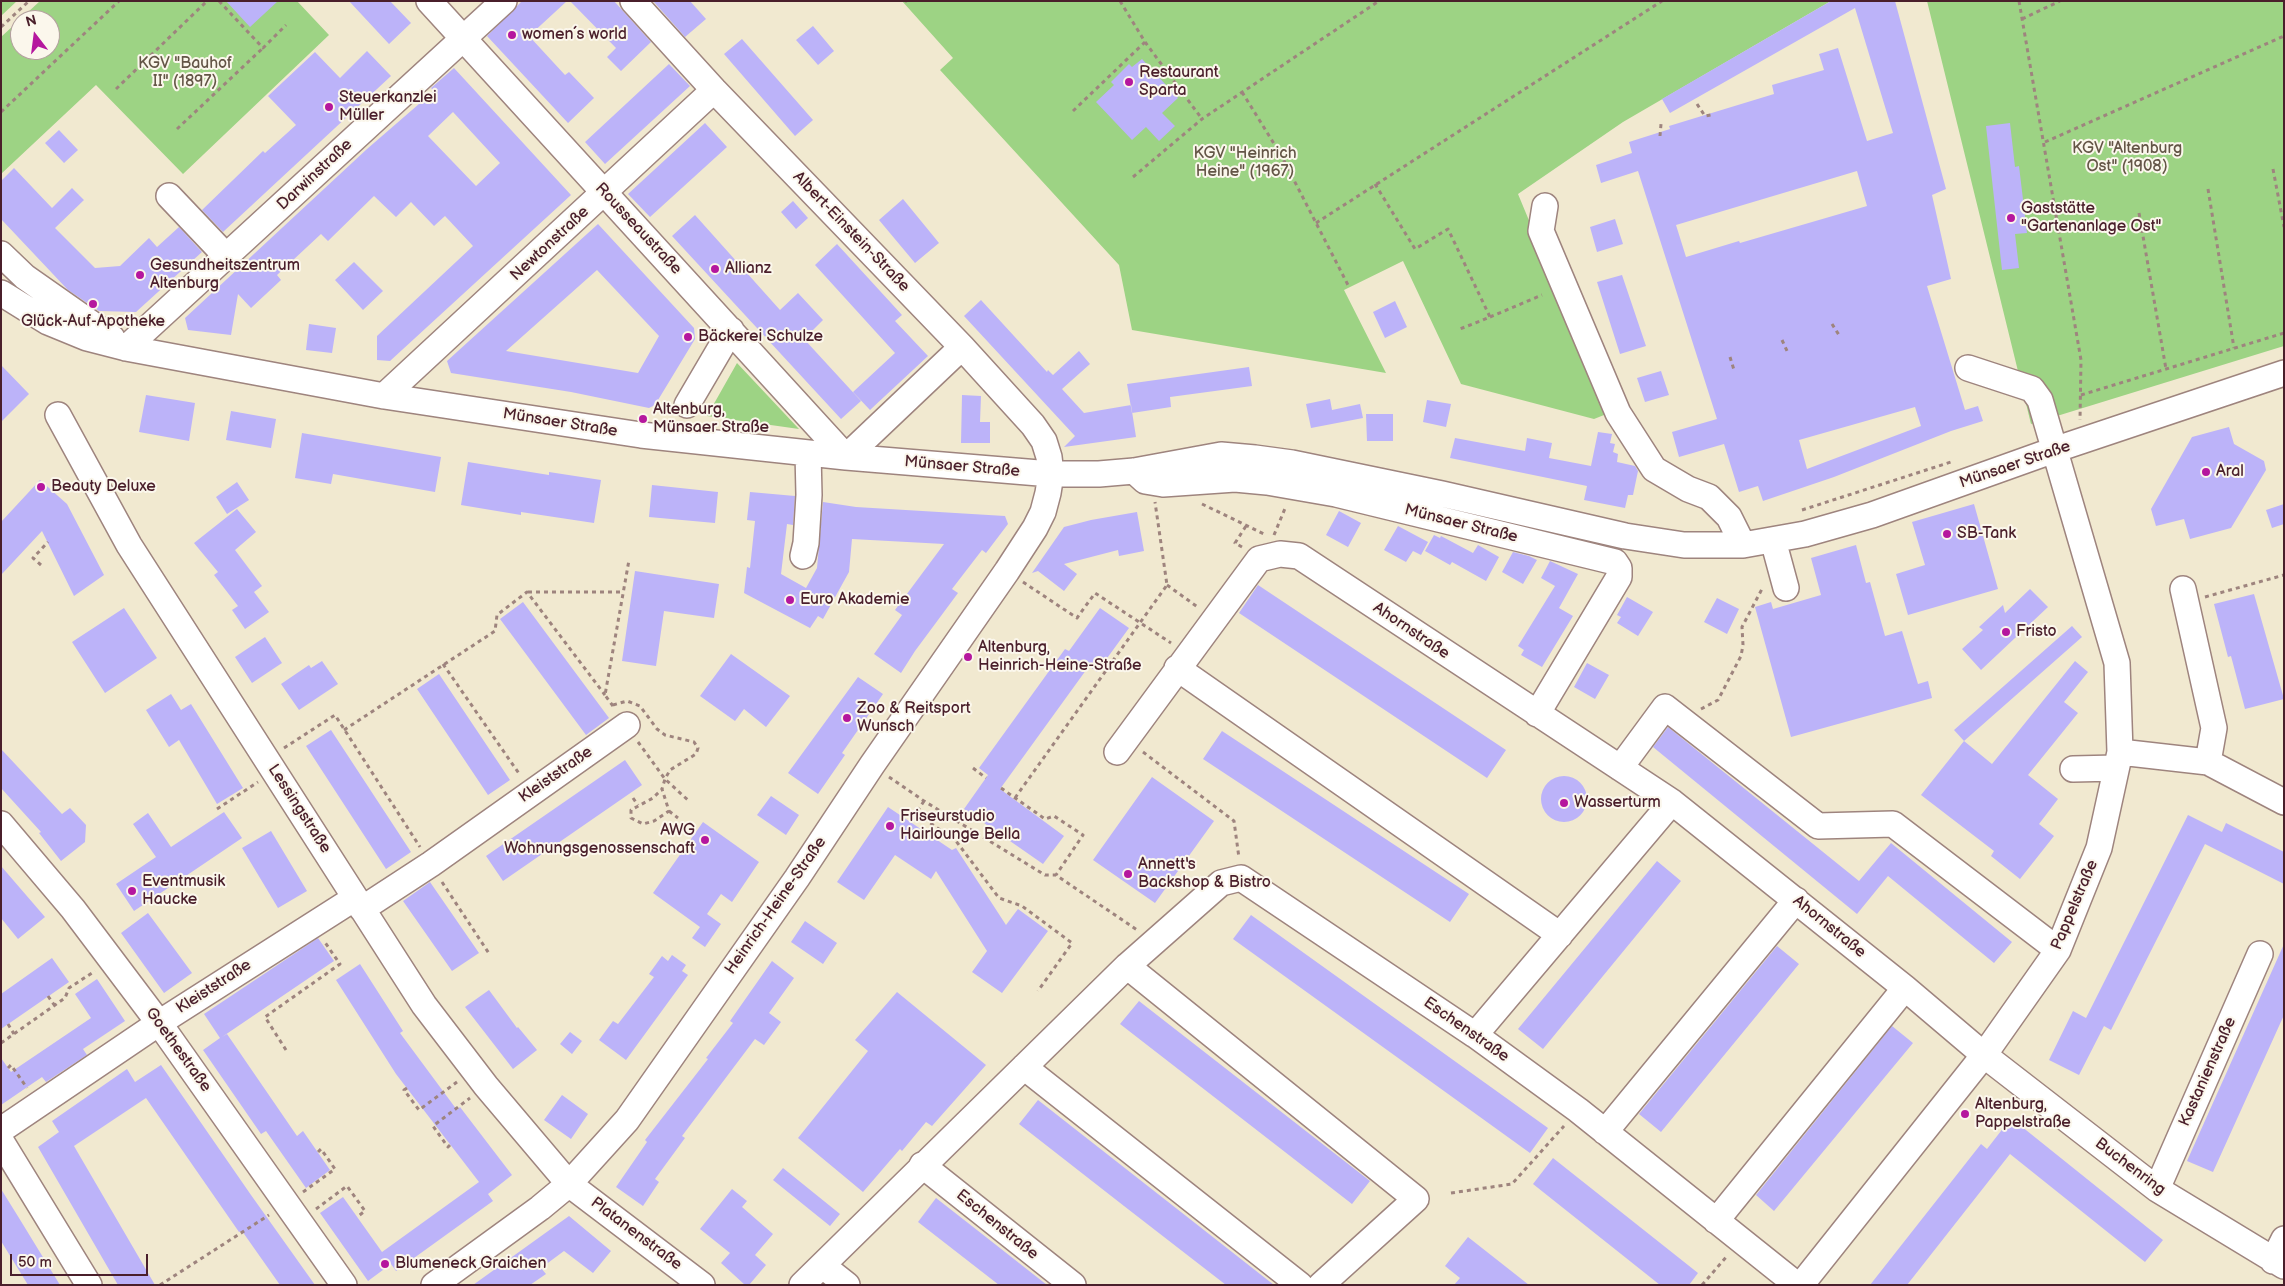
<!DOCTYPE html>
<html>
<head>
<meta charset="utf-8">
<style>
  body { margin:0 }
  #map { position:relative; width:2285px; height:1286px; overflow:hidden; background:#f1e9d0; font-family:"Balsamiq Sans",sans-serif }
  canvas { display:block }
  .frame { position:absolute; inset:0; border:2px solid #4a1f2b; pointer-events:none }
  .north { position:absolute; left:10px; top:10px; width:50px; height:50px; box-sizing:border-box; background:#fbf7ec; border:1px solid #b4a19f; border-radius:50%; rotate:345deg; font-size:14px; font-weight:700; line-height:20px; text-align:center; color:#4a1f2b }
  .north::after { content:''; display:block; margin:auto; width:18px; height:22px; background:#b5179e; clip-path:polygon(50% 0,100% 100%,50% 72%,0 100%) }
  .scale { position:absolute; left:10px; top:1254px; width:138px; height:22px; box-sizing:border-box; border:2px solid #4a1f2b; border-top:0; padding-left:6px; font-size:15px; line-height:18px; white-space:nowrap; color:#4a1f2b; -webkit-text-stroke:4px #fbf7ec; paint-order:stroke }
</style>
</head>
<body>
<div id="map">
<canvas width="2285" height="1286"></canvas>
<div class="frame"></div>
<div class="north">N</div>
<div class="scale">50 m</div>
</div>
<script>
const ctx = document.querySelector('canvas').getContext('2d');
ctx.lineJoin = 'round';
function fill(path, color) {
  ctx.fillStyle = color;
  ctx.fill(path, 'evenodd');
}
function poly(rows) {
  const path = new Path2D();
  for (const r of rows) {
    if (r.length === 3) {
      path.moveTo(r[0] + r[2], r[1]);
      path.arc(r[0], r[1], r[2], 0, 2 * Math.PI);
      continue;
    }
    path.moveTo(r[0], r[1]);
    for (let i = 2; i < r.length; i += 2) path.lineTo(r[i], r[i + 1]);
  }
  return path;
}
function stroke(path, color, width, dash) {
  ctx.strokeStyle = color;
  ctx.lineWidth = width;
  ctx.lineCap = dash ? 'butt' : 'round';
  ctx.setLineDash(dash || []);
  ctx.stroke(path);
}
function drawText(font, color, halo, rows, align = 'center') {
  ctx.font = font + ' "Balsamiq Sans",sans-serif';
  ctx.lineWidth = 4;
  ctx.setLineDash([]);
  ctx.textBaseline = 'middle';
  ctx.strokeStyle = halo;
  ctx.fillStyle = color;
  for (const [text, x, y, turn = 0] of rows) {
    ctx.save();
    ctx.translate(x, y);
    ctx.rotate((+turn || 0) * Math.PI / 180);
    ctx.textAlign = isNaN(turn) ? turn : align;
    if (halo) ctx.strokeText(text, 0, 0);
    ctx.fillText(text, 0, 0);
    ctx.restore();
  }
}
const green = poly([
  [1,1,17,1,1,16],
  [40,1,297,1,329,35,183,174,96,85,1,174,1,37],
  [20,20,50,20,50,50,20,50],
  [902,1,1831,1,1623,122,1518,194,1609,413,1594,419,1461,384,1403,261,1344,290,1386,373,1132,330,1119,265,940,70,953,58],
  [1927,1,2284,1,2284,346,2031,424],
  [737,363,799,429,707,416]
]);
const building = poly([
  [226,1,278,1,250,27],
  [349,1,390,1,411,23,389,44],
  [522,1,567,1,529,36,565,75,569,72,594,98,568,123,487,36],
  [570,1,614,1,651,42,621,71,607,57,616,48],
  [653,1,690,1,706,19,685,37],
  [1831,1,1895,1,1946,189,1932,195,1951,279,1927,286,1965,410,1978,406,1983,421,1951,431,1834,477,1763,501,1758,486,1739,492,1724,444,1679,457,1672,432,1717,419,1638,171,1601,183,1596,165,1632,153,1629,142,1670,129,1669,126,1774,94,1772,85,1824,70,1819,54,1838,48,1867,141,1893,133,1855,8,1670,113,1662,99],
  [1857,171,1867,206,1740,243,1739,241,1686,257,1676,225],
  [1915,407,1921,426,1807,469,1799,440],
  [813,26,834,51,818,65,796,40],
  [742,39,813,120,795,136,724,54],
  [367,51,391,76,223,232,202,210,263,151,265,153,296,125,268,96,315,52,340,78],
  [1142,59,1178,98,1162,113,1175,126,1159,141,1146,127,1132,140,1096,102,1114,85,1111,82,1129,64,1132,67],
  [669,64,690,86,605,164,585,142],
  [454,68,571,195,390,361,377,360,377,336,473,246,445,216,434,226,411,202,396,217,374,196,328,241,321,234,277,275,281,280,251,308,238,294,231,335,188,330,185,318,367,149,434,91,431,88],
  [453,112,500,163,476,186,428,136],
  [705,123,727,147,650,217,628,194],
  [2010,123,2015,167,2019,166,2027,233,2015,234,2019,268,2002,270,1986,126],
  [59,130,78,150,64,163,45,143],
  [14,168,52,208,72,188,84,200,55,228,95,268,120,266,149,238,157,247,179,227,202,252,136,312,99,311,68,290,1,219,1,181],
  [903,199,939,243,915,263,879,220],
  [793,201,808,218,796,229,781,212],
  [695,215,780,310,798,293,823,320,804,339,861,401,841,419,672,236],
  [1615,219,1623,244,1597,252,1590,227],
  [598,224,694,328,695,339,655,405,649,408,571,392,451,373,447,361],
  [597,270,659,336,638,373,506,351],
  [837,244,902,315,895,321,928,356,870,410,853,392,895,353,815,265],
  [354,262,383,291,363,310,335,280],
  [1622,275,1646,346,1620,354,1597,282],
  [981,300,1047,372,1048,370,1053,375,1079,351,1090,364,1062,389,1084,413,1131,405,1136,437,1064,447,1075,436,964,316],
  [1395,301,1407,327,1385,338,1373,312],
  [309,324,336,328,332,353,306,350],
  [1,365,29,394,1,422],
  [1249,367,1252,386,1170,397,1171,407,1132,413,1127,384],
  [1661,371,1669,395,1645,402,1637,378],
  [146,395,195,403,189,441,139,432],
  [962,395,981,396,980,422,990,422,990,443,961,443],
  [1330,399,1332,410,1360,404,1363,418,1311,428,1306,404],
  [1427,400,1451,404,1446,427,1423,422],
  [231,411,276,419,271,448,226,440],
  [1366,414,1393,414,1393,441,1367,441],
  [2229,427,2234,444,2264,461,2266,470,2231,528,2190,539,2184,519,2156,526,2151,509,2192,437],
  [1598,432,1612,434,1610,443,1615,444,1613,452,1618,454,1617,462,1635,466,1638,471,1633,495,1628,495,1625,508,1584,500,1587,486,1450,458,1455,438,1525,451,1527,438,1552,443,1549,458,1591,466],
  [302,433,441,457,435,492,333,474,331,484,295,478],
  [468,462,549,475,549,472,601,480,594,523,521,512,521,515,461,505],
  [40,480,67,504,104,575,74,596,42,531,1,575,1,522],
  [237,482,249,500,227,514,216,497],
  [652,485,718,492,715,523,649,517],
  [750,492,795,496,793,525,787,524,781,574,806,588,817,568,823,502,856,507,1005,516,1008,524,986,553,982,550,952,589,958,593,915,651,901,673,874,654,902,615,895,610,944,544,852,539,849,572,823,619,818,616,810,628,744,593,747,567,750,568,755,521,747,520],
  [1974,504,1998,589,1908,615,1896,574,1925,565,1912,522],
  [2284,504,2284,524,2272,528,2266,510],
  [237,509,256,532,235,550,262,586,254,592,269,612,245,629,232,610,238,606,214,575,218,572,194,543],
  [1339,511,1361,523,1348,547,1326,535],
  [1137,512,1144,551,1119,556,1118,550,1064,564,1077,574,1064,591,1038,571,1032,573,1064,527,1091,520],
  [1398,526,1428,542,1421,555,1413,551,1406,562,1384,550],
  [1434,535,1440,538,1441,536,1473,553,1478,545,1499,557,1486,581,1452,562,1450,565,1425,551],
  [1856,545,1866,583,1870,582,1885,636,1902,631,1918,684,1928,681,1932,698,1791,737,1755,607,1771,602,1773,609,1821,595,1811,558],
  [1513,552,1529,556,1537,560,1523,584,1502,572],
  [1550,561,1578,574,1559,608,1573,616,1542,667,1521,655,1524,650,1518,646,1555,586,1541,578],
  [635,571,719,584,714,618,664,611,656,666,622,661],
  [1258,585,1506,750,1487,778,1239,613],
  [2030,589,2048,607,1981,670,1962,649,1983,630,1979,627,2003,605,2005,613],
  [2254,594,2284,699,2245,709,2231,656,2228,657,2214,604],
  [1627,597,1653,612,1638,636,1617,623,1621,617,1617,615],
  [1717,598,1739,609,1727,634,1704,622],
  [523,602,609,718,586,735,500,619],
  [124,608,157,658,105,693,72,642],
  [1100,608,1129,628,1097,672,1089,666,1000,789,1064,836,1043,864,964,809,988,775,979,768,1065,649,1069,651],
  [2072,626,2082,637,1964,741,1954,730],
  [265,637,282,663,252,683,235,657],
  [731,654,790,696,766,727,744,709,735,721,700,696],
  [322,661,338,684,299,710,281,684,309,665,311,668],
  [2075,661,2088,672,2064,702,2078,713,2028,775,2058,799,2039,824,2054,836,2020,879,1991,856,1994,851,1921,795,1964,741,1992,764],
  [1587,663,1609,675,1595,699,1574,687],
  [439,674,510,780,488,795,417,689],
  [858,677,883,694,842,753,845,755,818,794,788,773],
  [171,694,181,710,191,704,243,788,217,804,179,740,169,747,146,710],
  [1668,727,1859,881,1891,843,2012,942,1994,963,1888,876,1857,914,1653,747],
  [331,730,411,852,386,869,306,746],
  [1222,731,1469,894,1450,922,1203,759],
  [1,749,62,814,70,808,86,825,85,842,61,861,39,833,41,832,1,788],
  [625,760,642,785,503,881,486,856],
  [1564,799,23],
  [1152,777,1214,821,1155,903,1093,860],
  [771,796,799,815,786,835,757,815],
  [888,807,952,850,956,848,1006,925,1018,909,1048,931,1002,993,972,972,987,951,936,871,931,879,895,855,864,900,837,882],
  [224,812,242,838,134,911,116,884,156,857,133,824,148,813,171,847],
  [2188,815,2222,832,2226,823,2284,852,2284,884,2205,844,2111,1030,2104,1026,2079,1075,2049,1060,2073,1011,2086,1018],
  [703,822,759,862,732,902,721,894,707,914,721,924,705,947,692,938,700,927,653,893],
  [271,831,307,891,278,908,242,848],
  [1657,861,1681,881,1543,1049,1518,1029],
  [1,866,45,917,18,939,1,918],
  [430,882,479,953,452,971,403,901],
  [148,913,192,973,164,993,121,933],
  [1251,915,1548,1128,1530,1153,1233,939],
  [805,921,837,943,823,964,791,942],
  [318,938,334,961,222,1037,227,1034,297,1136,303,1131,330,1170,306,1188,266,1131,261,1134,203,1050,220,1038,204,1014],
  [2284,944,2284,1015,2213,1172,2187,1161],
  [1777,946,1799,964,1661,1132,1639,1114],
  [672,955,686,965,682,971,688,975,626,1060,599,1040,613,1021,618,1024,654,977,649,974,662,956,668,961],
  [52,958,69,982,1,1029,1,994],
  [772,961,794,978,769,1013,781,1022,764,1045,755,1039,682,1136,685,1138,655,1179,659,1182,643,1206,616,1187,647,1142,645,1140,708,1059,706,1058,733,1023,730,1021],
  [360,964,403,1031,400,1033,457,1110,460,1107,512,1175,488,1194,493,1201,396,1271,391,1264,368,1281,320,1213,343,1197,382,1252,479,1182,396,1074,336,980],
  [97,979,125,1021,83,1049,87,1055,46,1082,42,1077,1,1105,1,1058,11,1072,91,1018,75,994],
  [489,990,517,1028,518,1027,537,1050,513,1069,465,1007],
  [897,992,986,1065,932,1126,926,1122,902,1151,900,1149,863,1192,798,1138,868,1051,855,1040],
  [1139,1001,1370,1181,1352,1204,1120,1024],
  [1892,1026,1913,1043,1774,1211,1756,1195],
  [570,1032,582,1041,572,1054,560,1044],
  [161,1065,251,1195,315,1285,280,1285,242,1231,239,1232,146,1098,74,1146,155,1285,118,1285,38,1147,59,1132,52,1121,127,1069,135,1082],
  [562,1095,588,1114,571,1139,544,1120],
  [1038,1100,1195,1223,1274,1285,1226,1285,1124,1206,1019,1124],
  [2011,1118,2163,1240,2145,1262,2010,1154,1907,1285,1870,1285,1981,1144,1987,1149],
  [1553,1158,1698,1273,1689,1285,1660,1285,1533,1184],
  [783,1168,840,1214,830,1226,773,1180],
  [1,1189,19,1218,60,1285,28,1285,1,1241],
  [732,1189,747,1201,742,1207,773,1234,755,1255,766,1265,749,1285,745,1285,721,1263,730,1253,700,1229],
  [936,1198,977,1230,1047,1285,999,1285,918,1222],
  [569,1216,611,1251,593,1273,564,1251,541,1268,546,1274,530,1285,473,1285],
  [1468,1237,1529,1285,1454,1285,1460,1278,1445,1266]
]);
const path = poly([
  [219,1,263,48,286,25],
  [905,1,907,1],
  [1120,1,1145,42,1202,119],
  [2019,1,2081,360,2080,420],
  [2022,19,2060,1],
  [1,27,29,1],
  [116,89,207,1],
  [1242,92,1281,155,1348,285],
  [1697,104,1705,116,1711,115],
  [1073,111,1145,42],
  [1,112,119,1],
  [177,129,263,48],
  [1660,136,1661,124],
  [2045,142,2284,36],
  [2273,169,2284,227],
  [1133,177,1202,119,1379,1],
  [1375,184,1415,249,1448,229,1490,317,1460,329],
  [2208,189,2234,348],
  [2139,213,2166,369],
  [1316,223,1662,1],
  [1490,317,1542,295],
  [1832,324,1839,335],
  [1782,340,1788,353],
  [1730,357,1734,370],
  [2081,395,2284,333],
  [1202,504,1266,535],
  [1802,510,1951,462],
  [1274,535,1286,506],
  [1242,547,1235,543,1246,526],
  [41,565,33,558,48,542],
  [1023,582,1077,618,1095,593,1171,643],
  [1167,585,1199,608],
  [528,592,624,592],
  [2205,597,2284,575],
  [443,664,520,775],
  [613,705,627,701,640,706,657,729,665,735,694,742,698,748,696,754,670,770,665,779,662,789,669,811,654,821,643,824,631,818,631,810,653,798,662,789],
  [613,706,605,695,629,560],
  [1701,709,1718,700,1741,656,1743,645,1742,627,1763,587],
  [344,730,495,631,497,615,527,592,605,695],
  [638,742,665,779,690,802],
  [284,748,335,715,420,847],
  [1143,752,1234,821,1239,858],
  [973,768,986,778],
  [889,777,924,801,1045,875,1056,875,1137,930],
  [1001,788,1045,819,1054,816,1083,835,1056,875],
  [633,798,638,805],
  [1015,798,1167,585,1155,502],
  [924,801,916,813,956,841,999,898,1022,906,1072,943,1038,991],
  [217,809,258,782],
  [669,811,678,818],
  [442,882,490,955],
  [48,996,55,1006],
  [8,1024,14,1034],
  [1,1043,65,998,69,988,95,971],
  [286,1050,265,1017,340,964,324,941],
  [8,1068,11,1065,27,1088],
  [407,1088,404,1090,419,1110,457,1082],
  [450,1145,448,1147,433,1126,470,1098],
  [303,1192,335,1169,321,1149,318,1152],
  [1451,1193,1512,1184,1564,1126],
  [316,1209,347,1186,365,1211,357,1217],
  [160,1285,269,1215],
  [1702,1285,1728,1255]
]);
const minor = poly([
  [429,1,846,457,962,347],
  [169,196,226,256],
  [1545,206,1541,231,1618,413,1654,469,1688,489,1709,497,1729,517,1743,545],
  [1,254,25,277,112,338],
  [1,293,48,322,87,338,126,348,384,396,641,435,846,457,1051,474,1099,474,1134,471,1221,455,1255,458,1292,463,1442,494,1625,536,1684,545,1743,545,1805,534,1872,515,2054,450,2284,373],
  [126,348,504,1],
  [384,396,714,90],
  [687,405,731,330],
  [58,415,129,545,424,1005,486,1086,569,1184,702,1285],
  [1134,471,1145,481,1163,484,1235,479,1267,482,1336,494,1615,562,1619,568,1619,577,1537,714],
  [1773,540,1786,588],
  [803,556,806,543,809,495,808,453],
  [2183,589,2214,728,2208,762],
  [1177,668,1560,935],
  [1117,752,1259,559,1280,554,1299,556,1672,802,1905,988,1984,1055,2157,1189,2284,1266],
  [2120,752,2208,762,2284,802],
  [1620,768,1665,707,1818,826,1893,824,2058,950],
  [2073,769,2116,768],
  [1,824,73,909,159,1023,344,1285],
  [362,909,431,864,627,725],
  [1127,966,1416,1199,1321,1285],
  [1475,1035,1672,802],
  [1024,1067,1300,1285],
  [1,1130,159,1023,355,898],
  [1605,1132,1796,900],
  [1,1141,89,1285],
  [922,1165,1073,1285],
  [2157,1189,2260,954],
  [1716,1221,1905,988],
  [2273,1261,2284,1239],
  [823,1266,847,1285],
  [434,1285,540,1208,569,1184,627,1120,797,878,872,765,1007,571,1035,528,1043,512,1048,493,1051,474,1049,457,1044,441,1033,425,962,347,714,90,633,1],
  [802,1285,1127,966,1221,883,1241,878,1475,1035,1578,1110,1797,1285],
  [1801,1285,1984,1055,2058,950,2099,848,2120,752,2117,663,2040,400,2032,389,1968,368]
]);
const markers = [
  [512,35,5,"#b5179e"],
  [1129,82,5,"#b5179e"],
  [329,107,5,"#b5179e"],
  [2011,218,5,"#b5179e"],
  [715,269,5,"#b5179e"],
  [140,275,5,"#b5179e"],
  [93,304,5,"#b5179e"],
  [688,337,5,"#b5179e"],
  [643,419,5,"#b5179e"],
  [2206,472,5,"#b5179e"],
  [41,487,5,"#b5179e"],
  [1947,534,5,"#b5179e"],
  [790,600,5,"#b5179e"],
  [2006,632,5,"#b5179e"],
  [968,657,5,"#b5179e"],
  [847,718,5,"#b5179e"],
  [1564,803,5,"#b5179e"],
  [890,826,5,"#b5179e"],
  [705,840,5,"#b5179e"],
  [1128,874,5,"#b5179e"],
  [132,891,5,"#b5179e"],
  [1965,1114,5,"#b5179e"],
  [385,1264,5,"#b5179e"]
];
const poiNames = [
  ["women´s world",522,35],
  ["Restaurant",1139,73],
  ["Sparta",1139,91],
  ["Steuerkanzlei",339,98],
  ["Müller",339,116],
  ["Gaststätte",2021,209],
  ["\"Gartenanlage Ost\"",2021,227],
  ["Gesundheitszentrum",150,266],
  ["Altenburg",150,284],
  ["Allianz",725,269],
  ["Glück-Auf-Apotheke",93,322,"center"],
  ["Bäckerei Schulze",698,337],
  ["Altenburg,",653,410],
  ["Münsaer Straße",653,428],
  ["Aral",2216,472],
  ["Beauty Deluxe",51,487],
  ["SB-Tank",1957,534],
  ["Euro Akademie",800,600],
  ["Fristo",2016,632],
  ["Altenburg,",978,648],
  ["Heinrich-Heine-Straße",978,666],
  ["Zoo & Reitsport",857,709],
  ["Wunsch",857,727],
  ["Wasserturm",1574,803],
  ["Friseurstudio",900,817],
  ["Hairlounge Bella",900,835],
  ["AWG",695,831,"right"],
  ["Wohnungsgenossenschaft",695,849,"right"],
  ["Annett's",1138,865],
  ["Backshop & Bistro",1138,883],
  ["Eventmusik",142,882],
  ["Haucke",142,900],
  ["Altenburg,",1975,1105],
  ["Pappelstraße",1975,1123],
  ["Blumeneck Graichen",395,1264]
];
const parkNames = [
  ["KGV \"Bauhof",185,64],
  ["II\" (1897)",185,82],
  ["KGV \"Altenburg",2127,149],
  ["Ost\" (1908)",2127,167],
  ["KGV \"Heinrich",1245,154],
  ["Heine\" (1967)",1245,172]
];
const streetNames = [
  ["Darwinstraße",315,175,-43],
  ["Rousseaustraße",638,229,47],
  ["Albert-Einstein-Straße",851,232,46],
  ["Newtonstraße",550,244,-43],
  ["Münsaer Straße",560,423,9],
  ["Münsaer Straße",2015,465,-19],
  ["Münsaer Straße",962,467,5],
  ["Münsaer Straße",1461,524,14],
  ["Ahornstraße",1411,631,34],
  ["Kleiststraße",556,775,-35],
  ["Lessingstraße",299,809,57],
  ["Pappelstraße",2075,905,-67],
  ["Heinrich-Heine-Straße",776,906,-55],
  ["Ahornstraße",1829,927,39],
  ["Kleiststraße",214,987,-33],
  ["Eschenstraße",1466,1030,35],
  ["Goethestraße",178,1050,54],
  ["Kastanienstraße",2208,1072,-66],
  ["Buchenring",2130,1167,37],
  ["Eschenstraße",997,1225,39],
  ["Platanenstraße",636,1234,37]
];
fill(green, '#9dd384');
fill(building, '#bcb3f9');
stroke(minor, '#9e847e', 28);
stroke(path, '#9e847e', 3, [4, 4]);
stroke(minor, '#fff', 25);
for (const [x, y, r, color] of markers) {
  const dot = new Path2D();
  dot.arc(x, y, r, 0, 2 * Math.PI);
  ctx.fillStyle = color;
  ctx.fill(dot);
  stroke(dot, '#fbf7ec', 2);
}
drawText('16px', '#4a1f2b', '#fbf7ec', poiNames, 'left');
drawText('16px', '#635546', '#fbf7ec', parkNames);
drawText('16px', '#4a1f2b', '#fbf7ec', streetNames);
</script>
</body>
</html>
